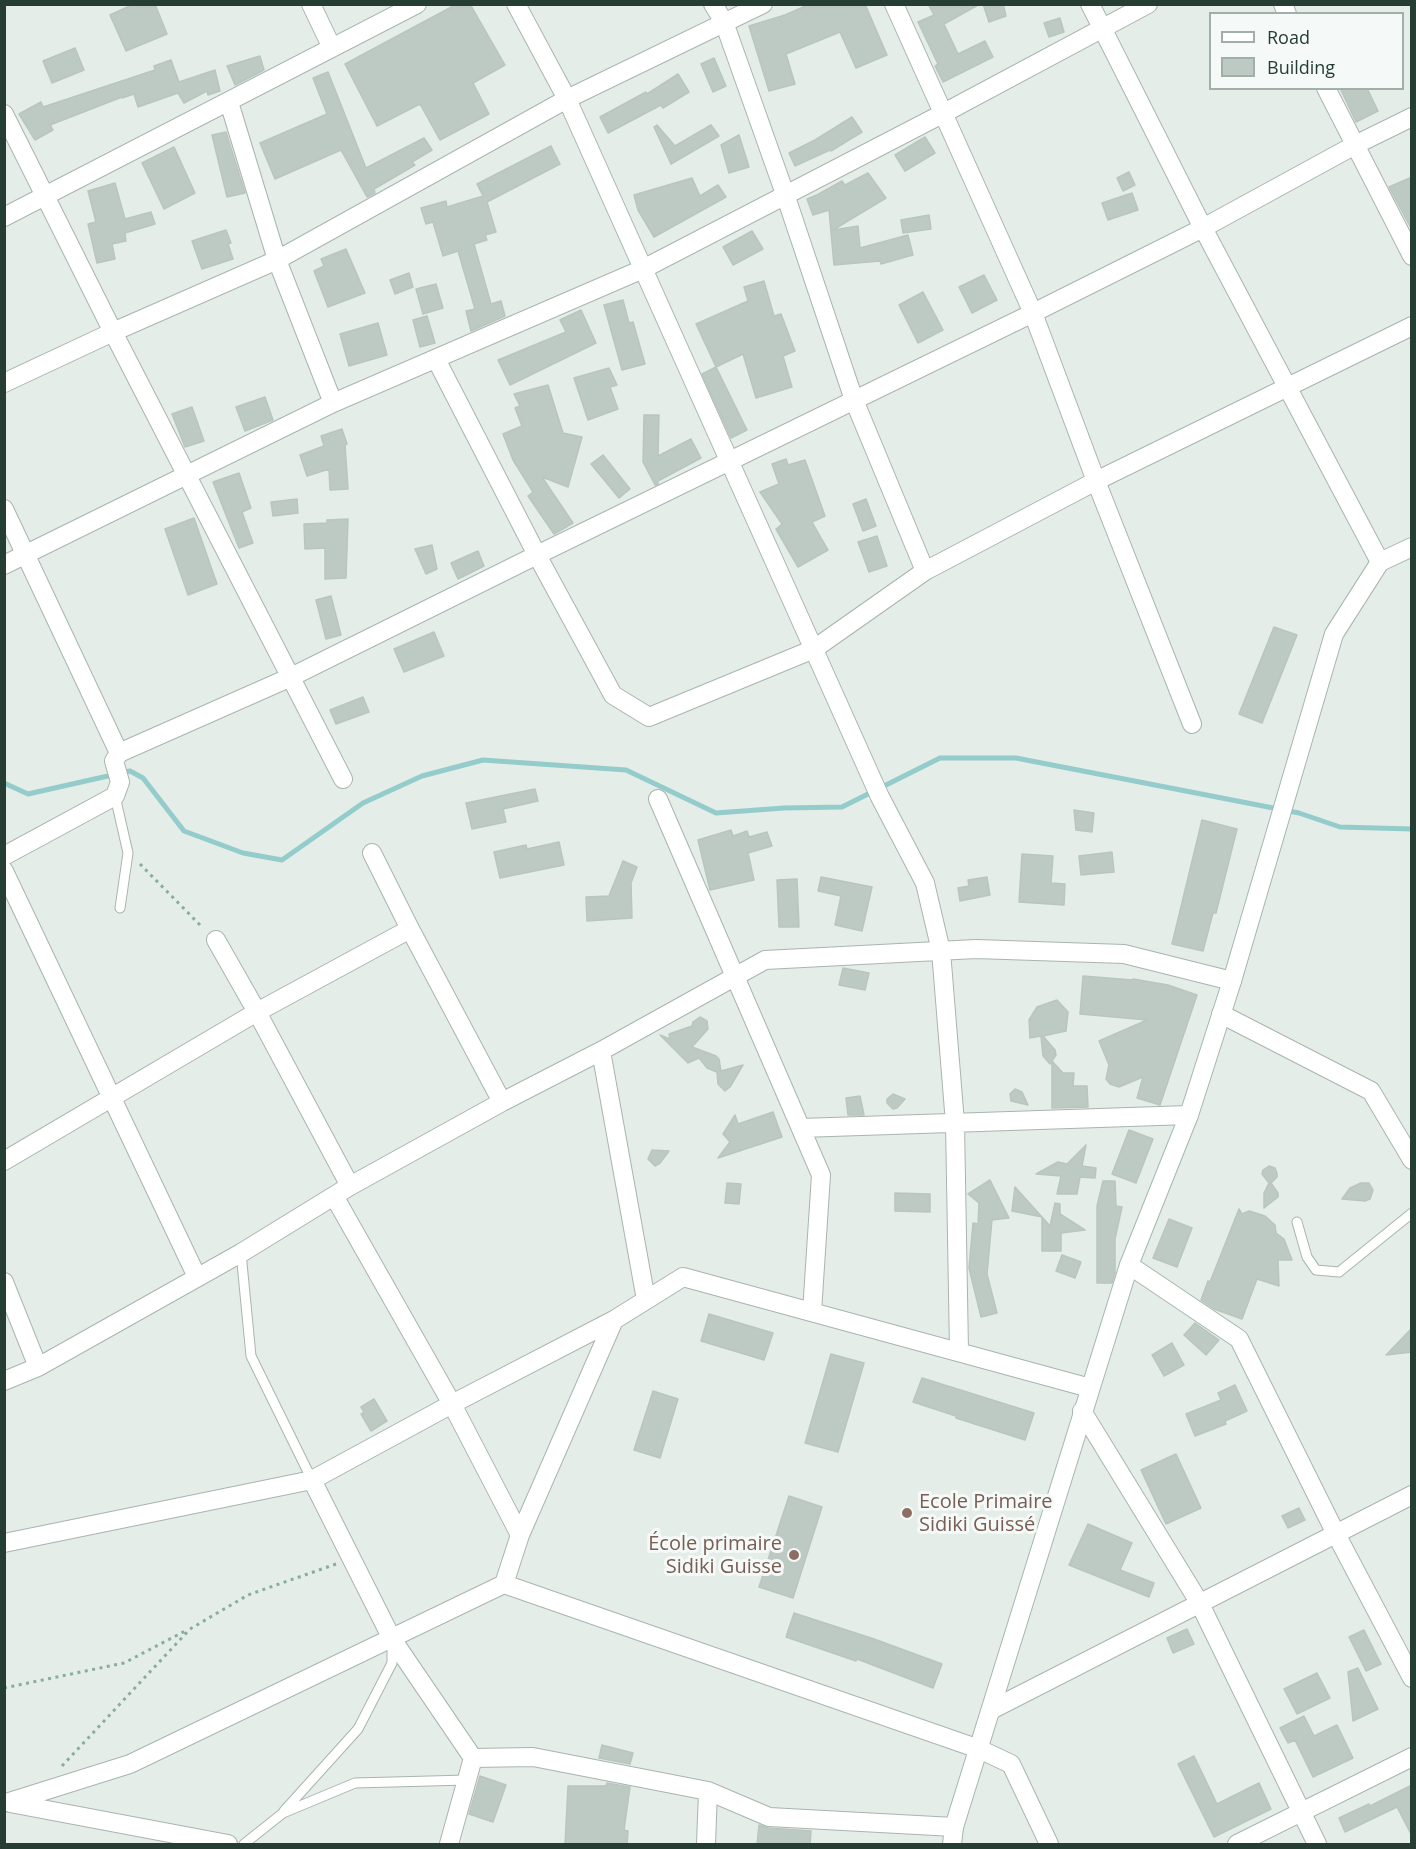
<!DOCTYPE html>
<html>
<head>
<meta charset="utf-8">
<style>
  body { margin:0 }
  #map { position:relative; width:1416px; height:1849px; overflow:hidden; background:#e5ede8; font-family:"Open Sans",sans-serif }
  canvas { display:block }
  .frame { position:absolute; inset:0; border:6px solid #263d33; pointer-events:none }
  .legend { position:absolute; left:1209px; top:12px; width:195px; height:78px; box-sizing:border-box; background:#f5f9f7; border:2px solid #a2aea9; margin:0; padding:8px 10px; list-style:none; font-size:18px; color:#263d33 }
  .legend li { display:flex; align-items:center; gap:12px; height:30px }
  .legend b { width:30px; border:2px solid #a2aea9 }
</style>
</head>
<body>
<div id="map">
<canvas width="1416" height="1849"></canvas>
<div class="frame"></div>
<ul class="legend">
<li><b style="height:8px;background:#fff"></b>Road</li>
<li><b style="height:16px;background:#bdcac3"></b>Building</li>
</ul>
</div>
<script>
const ctx = document.querySelector('canvas').getContext('2d');
ctx.lineJoin = 'round';
function poly(rows) {
  const path = new Path2D();
  for (const r of rows) {
    path.moveTo(r[0], r[1]);
    for (let i = 2; i < r.length; i += 2) path.lineTo(r[i], r[i + 1]);
  }
  return path;
}
function stroke(path, color, width, dash) {
  ctx.strokeStyle = color;
  ctx.lineWidth = width;
  ctx.lineCap = dash ? 'butt' : 'round';
  ctx.setLineDash(dash || []);
  ctx.stroke(path);
}
function fill(path, color) {
  ctx.fillStyle = color;
  ctx.fill(path, 'evenodd');
}
function drawText(font, color, halo, rows, align = 'center') {
  ctx.font = font + ' "Open Sans",sans-serif';
  ctx.lineWidth = 6;
  ctx.setLineDash([]);
  ctx.textBaseline = 'middle';
  ctx.strokeStyle = halo;
  ctx.fillStyle = color;
  for (const [text, x, y, turn = 0] of rows) {
    ctx.save();
    ctx.translate(x, y);
    ctx.rotate((+turn || 0) * Math.PI / 180);
    ctx.textAlign = isNaN(turn) ? turn : align;
    if (halo) ctx.strokeText(text, 0, 0);
    ctx.fillText(text, 0, 0);
    ctx.restore();
  }
}
const stream = poly([
  [4,783,28,794,130,771,143,778,184,831,243,853,282,860,363,803,422,776,483,760,626,770,716,813,784,808,842,807,940,758,1016,758,1299,813,1340,827,1412,829]
]);
const building = poly([
  [134,4,155,4,167,34,126,51,110,15,134,4],
  [457,4,470,4,505,65,473,83,489,114,440,140,420,104,377,126,345,64,457,4],
  [810,4,865,4,887,55,856,68,840,32,786,54,795,84,769,91,749,26,785,15,810,4],
  [928,4,980,4,944,24,958,54,985,41,993,57,943,82,935,66,938,64,918,22,934,15,928,4],
  [983,4,1003,4,1006,16,989,22,983,4],
  [1060,18,1064,32,1049,37,1044,23,1060,18],
  [75,48,84,70,52,83,43,61,75,48],
  [260,56,264,70,235,85,227,66,260,56],
  [714,58,726,86,713,92,701,64,714,58],
  [171,60,179,82,215,70,220,91,208,95,207,91,184,103,178,93,138,107,134,94,122,98,122,97,50,125,53,130,35,140,19,114,41,102,43,107,155,70,154,66,171,60],
  [328,72,366,168,424,138,432,150,412,162,415,165,374,189,375,193,367,197,341,150,275,179,260,143,327,114,313,78,328,72],
  [678,74,689,92,663,108,661,105,608,133,600,117,646,92,647,94,678,74],
  [1340,88,1367,88,1378,111,1356,122,1340,88],
  [852,117,862,132,831,151,830,150,795,166,789,153,815,140,852,117],
  [657,125,675,146,711,125,719,136,671,164,654,127,657,125],
  [226,132,245,193,227,197,212,135,226,132],
  [739,135,749,167,729,173,721,145,739,135],
  [925,137,935,153,905,171,895,155,925,137],
  [551,146,560,164,487,202,496,232,485,235,487,240,474,244,491,304,501,301,505,316,471,331,466,311,475,309,458,251,443,256,433,222,426,224,421,208,446,201,447,207,483,196,477,184,551,146],
  [174,147,195,193,164,209,142,163,174,147],
  [1129,172,1135,185,1123,191,1117,178,1129,172],
  [868,173,886,198,833,230,858,226,860,248,908,235,913,255,881,264,880,261,834,265,829,210,813,215,807,199,817,195,842,181,845,185,868,173],
  [1412,177,1412,230,1389,187,1412,177],
  [692,178,700,196,718,185,726,197,654,237,638,210,634,195,692,178],
  [115,183,125,219,151,212,155,224,125,233,126,241,112,244,115,259,97,263,88,224,96,222,88,191,115,183],
  [1132,193,1138,210,1108,220,1102,203,1132,193],
  [929,215,931,229,903,233,901,220,929,215],
  [226,230,231,243,228,244,233,259,202,269,192,241,226,230],
  [752,231,763,249,733,265,723,247,752,231],
  [346,249,365,293,328,307,314,271,324,266,321,259,346,249],
  [409,273,413,287,395,294,390,280,409,273],
  [984,275,997,300,972,313,959,287,984,275],
  [764,281,774,316,781,314,795,351,783,356,792,387,756,398,743,354,716,367,696,324,748,301,744,287,764,281],
  [436,284,443,308,423,314,416,289,436,284],
  [923,292,943,330,918,343,899,305,923,292],
  [623,300,629,323,633,322,645,364,622,370,604,305,623,300],
  [581,310,596,343,510,385,498,360,566,332,560,320,581,310],
  [427,316,435,343,420,347,413,320,427,316],
  [378,323,387,355,349,366,340,334,378,323],
  [716,367,747,430,731,438,702,374,716,367],
  [609,368,617,385,610,387,618,409,588,420,574,378,609,368],
  [548,385,563,433,582,437,568,487,542,477,573,523,554,534,528,496,533,492,513,460,503,434,522,426,515,408,520,406,514,394,548,385],
  [265,397,273,420,245,431,236,407,265,397],
  [192,407,204,441,185,447,172,414,192,407],
  [644,415,659,415,658,456,691,439,701,458,658,481,658,484,655,485,643,462,644,415],
  [342,429,347,444,345,445,348,489,330,490,329,469,307,476,300,455,324,446,321,436,342,429],
  [603,455,630,489,619,498,591,464,603,455],
  [786,459,788,465,805,460,825,516,812,522,828,550,798,567,776,529,782,524,760,492,779,484,772,464,786,459],
  [239,473,251,508,242,512,253,543,239,548,213,482,239,473],
  [297,499,298,513,273,516,271,502,297,499],
  [866,499,876,526,863,531,853,504,866,499],
  [194,518,217,584,188,595,165,529,194,518],
  [348,519,346,578,325,579,325,548,305,549,304,524,327,523,327,520,348,519],
  [877,536,887,566,869,572,858,542,877,536],
  [432,545,437,569,426,574,415,549,432,545],
  [478,551,484,566,458,579,451,563,478,551],
  [331,596,341,635,326,639,316,600,331,596],
  [1274,627,1297,635,1262,723,1239,714,1274,627],
  [434,632,444,656,404,672,394,649,434,632],
  [363,697,369,712,336,724,330,710,363,697],
  [535,789,538,801,503,809,506,822,472,829,466,803,535,789],
  [1074,810,1094,813,1092,832,1076,830,1074,810],
  [1202,820,1237,829,1216,913,1213,913,1203,951,1172,944,1202,820],
  [731,830,733,836,747,831,749,837,767,832,772,846,748,853,754,880,710,890,698,840,731,830],
  [559,842,564,865,500,878,494,852,526,845,527,849,559,842],
  [1112,852,1114,872,1081,875,1079,856,1112,852],
  [1022,854,1053,856,1051,883,1065,884,1064,905,1019,902,1022,854],
  [623,861,637,867,631,883,632,918,587,921,586,897,609,896,623,861],
  [821,877,872,887,862,931,835,925,841,896,818,891,821,877],
  [987,877,990,895,960,901,958,888,969,886,968,880,987,877],
  [797,879,799,927,779,927,777,880,797,879],
  [843,968,869,973,865,990,839,985,843,968],
  [1083,976,1133,980,1133,979,1168,985,1197,995,1160,1105,1137,1098,1143,1077,1119,1087,1110,1084,1106,1079,1109,1065,1099,1041,1147,1020,1080,1014,1083,976],
  [1057,1000,1068,1012,1066,1031,1043,1036,1055,1050,1056,1055,1052,1061,1063,1073,1074,1073,1073,1086,1087,1086,1088,1107,1052,1108,1052,1061,1050,1064,1043,1056,1041,1036,1030,1038,1029,1020,1037,1007,1057,1000],
  [700,1017,707,1021,708,1029,692,1047,716,1056,719,1059,721,1071,743,1065,730,1087,725,1091,718,1084,717,1072,707,1068,699,1058,688,1063,660,1035,670,1039,669,1034,692,1026,693,1022,700,1017],
  [1015,1089,1022,1092,1028,1105,1011,1101,1010,1094,1015,1089],
  [893,1094,905,1099,897,1108,893,1109,887,1103,887,1099,893,1094],
  [860,1096,864,1115,848,1115,846,1098,860,1096],
  [773,1112,782,1137,718,1158,730,1142,723,1134,735,1115,738,1124,773,1112],
  [1129,1130,1153,1139,1136,1183,1112,1174,1129,1130],
  [1086,1145,1082,1166,1096,1168,1095,1178,1080,1177,1077,1194,1057,1194,1061,1176,1036,1174,1058,1162,1067,1164,1086,1145],
  [652,1150,669,1151,660,1163,655,1166,648,1159,652,1150],
  [1269,1166,1275,1168,1277,1173,1277,1177,1271,1183,1278,1193,1278,1197,1264,1208,1264,1193,1269,1183,1262,1174,1263,1170,1269,1166],
  [990,1180,1009,1218,992,1220,987,1274,997,1313,981,1317,969,1268,973,1223,978,1224,979,1203,968,1194,990,1180],
  [1103,1181,1115,1181,1116,1206,1122,1207,1115,1239,1115,1273,1112,1283,1097,1283,1097,1206,1103,1181],
  [727,1183,741,1184,739,1204,725,1203,727,1183],
  [1361,1183,1369,1183,1373,1190,1370,1199,1365,1201,1342,1199,1350,1188,1361,1183],
  [1015,1187,1042,1217,1012,1211,1015,1187],
  [895,1193,930,1194,930,1212,895,1211,895,1193],
  [1055,1203,1060,1204,1060,1214,1085,1230,1061,1233,1061,1251,1042,1251,1042,1217,1050,1226,1055,1203],
  [1239,1209,1242,1214,1249,1211,1265,1216,1275,1225,1276,1233,1284,1239,1292,1260,1278,1260,1279,1286,1257,1279,1242,1319,1214,1309,1201,1300,1208,1281,1210,1282,1239,1209],
  [1169,1219,1192,1228,1177,1267,1153,1258,1169,1219],
  [1062,1255,1081,1262,1075,1278,1056,1271,1062,1255],
  [709,1314,773,1333,764,1360,701,1341,709,1314],
  [1195,1323,1219,1340,1206,1355,1184,1335,1195,1323],
  [1412,1328,1412,1352,1386,1355,1412,1328],
  [1172,1343,1184,1365,1164,1376,1152,1355,1172,1343],
  [831,1354,864,1363,838,1452,805,1443,831,1354],
  [922,1378,1034,1413,1025,1440,956,1418,956,1416,913,1402,922,1378],
  [1235,1385,1247,1411,1225,1421,1226,1424,1195,1436,1186,1414,1221,1400,1218,1393,1235,1385],
  [653,1391,678,1399,660,1458,634,1450,653,1391],
  [374,1399,387,1421,371,1431,361,1414,364,1412,361,1407,374,1399],
  [1176,1454,1201,1508,1166,1524,1141,1470,1176,1454],
  [789,1496,822,1507,793,1598,759,1587,789,1496],
  [1299,1508,1305,1520,1288,1528,1282,1516,1299,1508],
  [1088,1524,1132,1543,1120,1570,1154,1583,1149,1597,1069,1565,1088,1524],
  [794,1613,874,1639,942,1664,933,1688,857,1659,856,1661,786,1637,794,1613],
  [1187,1629,1194,1644,1173,1653,1167,1638,1187,1629],
  [1364,1630,1381,1664,1366,1671,1349,1637,1364,1630],
  [1358,1668,1378,1709,1353,1721,1348,1672,1358,1668],
  [1317,1673,1330,1698,1297,1714,1284,1689,1317,1673],
  [1304,1716,1314,1736,1337,1725,1353,1758,1313,1777,1295,1740,1288,1743,1280,1728,1304,1716],
  [602,1745,633,1753,630,1764,599,1758,602,1745],
  [1194,1756,1217,1804,1259,1783,1271,1809,1214,1837,1178,1764,1194,1756],
  [480,1776,506,1785,493,1822,469,1814,480,1776],
  [607,1783,630,1787,624,1830,628,1831,627,1845,565,1845,568,1786,606,1786,607,1783],
  [1412,1785,1412,1836,1397,1807,1345,1832,1339,1818,1369,1804,1370,1806,1412,1785],
  [759,1825,768,1828,811,1831,810,1845,757,1845,759,1825]
]);
const path = poly([
  [140,864,203,928],
  [4,1688,124,1663,187,1630],
  [62,1766,190,1629,248,1595,336,1564]
]);
const lane = poly([
  [115,796,128,853,120,908],
  [1297,1222,1307,1257,1316,1270,1339,1272,1412,1213],
  [241,1253,251,1356,312,1480],
  [284,1811,358,1729,392,1663,392,1645],
  [244,1844,283,1813,355,1783,467,1780]
]);
const street = poly([
  [311,4,332,48],
  [516,4,567,99,880,797,925,883,941,951,955,1123,959,1351],
  [713,4,724,22,785,194,854,400,925,571],
  [894,4,1033,313,1096,481,1192,724],
  [1090,4,1203,228,1380,562],
  [1283,4,1287,14],
  [1326,88,1412,256],
  [229,102,277,260,333,403],
  [4,114,113,332,343,779],
  [4,217,417,4],
  [436,359,537,555,613,695,649,717,814,649,925,571,1096,481,1412,326],
  [4,383,113,332,277,260,567,99,763,4],
  [4,509,119,753,114,761,120,782,115,796,4,856],
  [4,565,333,403,643,269,944,113,1148,4],
  [119,753,291,677,537,555,1033,313,1203,228,1355,145,1412,117],
  [658,799,821,1175,812,1312],
  [372,853,410,929,502,1102],
  [4,871,197,1277],
  [216,940,257,1012,350,1186],
  [1221,1014,1371,1091,1412,1160],
  [601,1051,646,1300],
  [801,1128,1189,1115],
  [4,1161,257,1012,410,929],
  [334,1196,452,1404,520,1535],
  [1129,1265,1239,1339,1336,1534,1412,1678],
  [4,1282,38,1367],
  [4,1381,38,1367,241,1253,350,1186,502,1102,601,1051,765,960,976,949,1124,954,1232,981],
  [1082,1411,1199,1602,1317,1844],
  [312,1480,392,1639,473,1758,449,1844],
  [4,1543,312,1480,452,1404,614,1320,683,1277,1090,1388],
  [504,1584,979,1749,1011,1764,1049,1844],
  [991,1710,1412,1495],
  [473,1758,533,1757,708,1791,769,1817,954,1827],
  [9,1802,130,1764,504,1584,520,1535,614,1320],
  [10,1803,228,1844],
  [706,1844,708,1791],
  [1237,1844,1412,1757]
]);
const secondary = poly([
  [952,1844,954,1827,1129,1265,1189,1115,1232,981,1334,634,1380,562,1412,547]
]);
const markers = [
  [907,1513,6,"#8d6e63"],
  [794,1555,6,"#8d6e63"]
];
const educationNames = [
  ["Ecole Primaire",919,1502],
  ["Sidiki Guissé",919,1525],
  ["École primaire",782,1544,"right"],
  ["Sidiki Guisse",782,1567,"right"]
];
stroke(stream, '#93cccb', 5);
fill(building, '#bdcac3');
stroke(building, '#b8c6be', 1.5);
stroke(lane, '#a8b5ae', 11);
stroke(street, '#a8b5ae', 20);
stroke(secondary, '#a4b7ae', 20);
stroke(path, '#89ad9b', 3, [3, 4.5]);
stroke(lane, '#fff', 9);
stroke(street, '#fff', 18);
stroke(secondary, '#fff', 18);
for (const [x, y, r, color] of markers) {
  const dot = new Path2D();
  dot.arc(x, y, r, 0, 2 * Math.PI);
  ctx.fillStyle = color;
  ctx.fill(dot);
  stroke(dot, '#f5f9f7', 2);
}
drawText('20px', '#785e54', '#f5f9f7', educationNames, 'left');
</script>
</body>
</html>
